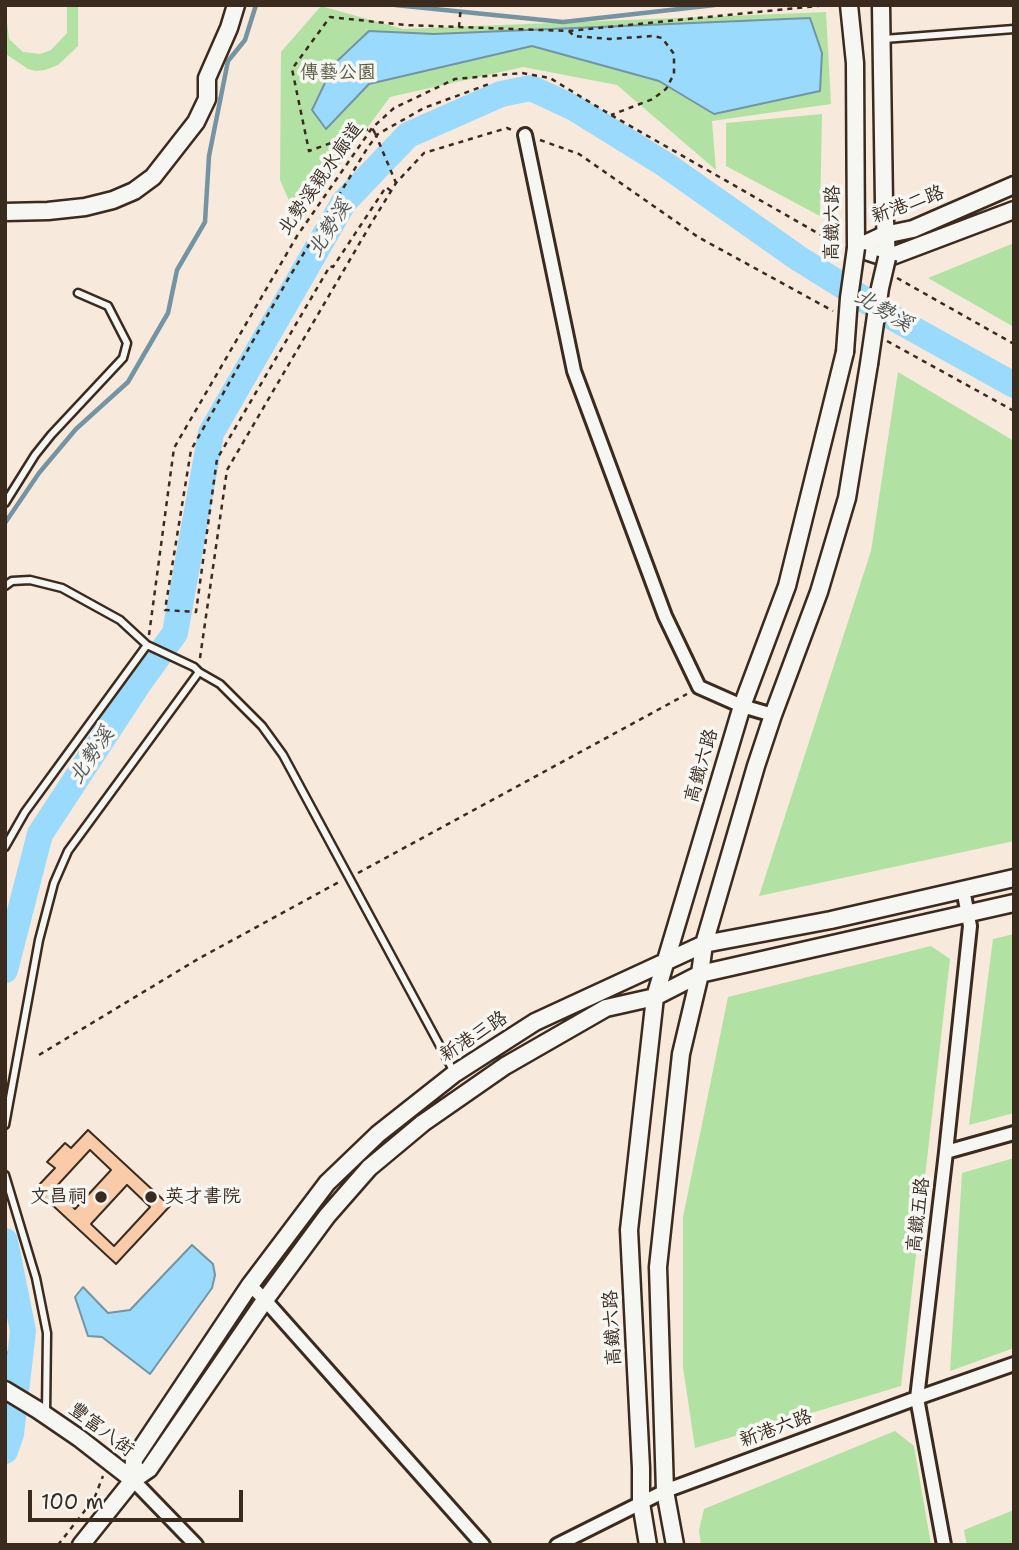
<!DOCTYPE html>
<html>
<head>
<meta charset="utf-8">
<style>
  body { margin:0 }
  #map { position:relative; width:1019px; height:1550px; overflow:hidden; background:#f7e9dc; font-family:"Shantell Sans",sans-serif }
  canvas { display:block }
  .frame { position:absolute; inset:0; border:7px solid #3b2a1e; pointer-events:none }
  .scale { position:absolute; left:28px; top:1490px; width:215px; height:32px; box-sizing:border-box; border:4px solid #3b2a1e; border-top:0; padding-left:9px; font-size:21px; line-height:24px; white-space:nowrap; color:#3b2a1e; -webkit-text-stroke:5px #f6f6f2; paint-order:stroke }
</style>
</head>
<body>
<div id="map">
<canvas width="1019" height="1550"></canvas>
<div class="frame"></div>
<div class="scale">100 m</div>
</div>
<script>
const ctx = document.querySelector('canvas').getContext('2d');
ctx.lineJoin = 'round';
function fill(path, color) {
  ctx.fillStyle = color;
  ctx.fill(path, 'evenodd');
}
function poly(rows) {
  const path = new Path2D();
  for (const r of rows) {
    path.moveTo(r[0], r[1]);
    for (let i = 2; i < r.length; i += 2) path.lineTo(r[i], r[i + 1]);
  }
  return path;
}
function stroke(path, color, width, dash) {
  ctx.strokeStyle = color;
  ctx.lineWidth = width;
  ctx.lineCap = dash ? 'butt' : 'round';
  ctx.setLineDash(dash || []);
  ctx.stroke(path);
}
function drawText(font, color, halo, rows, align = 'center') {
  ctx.font = font + ' "Shantell Sans","LXGW WenKai TC",sans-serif';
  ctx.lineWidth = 7;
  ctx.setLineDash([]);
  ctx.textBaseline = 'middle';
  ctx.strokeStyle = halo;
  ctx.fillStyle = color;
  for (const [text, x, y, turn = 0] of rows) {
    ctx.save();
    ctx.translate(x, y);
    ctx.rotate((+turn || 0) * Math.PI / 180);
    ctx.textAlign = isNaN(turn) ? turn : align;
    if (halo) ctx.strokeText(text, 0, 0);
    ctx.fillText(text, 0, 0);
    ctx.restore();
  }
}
const green = poly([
  [5,5,9,39,23,52,40,54,51,50,67,33,67,5,78,5,78,46,58,65,45,70,36,71,28,69,6,54,5,65],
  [321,6,403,29,826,12,831,104,712,121,716,170,617,85,523,67,390,97,298,221,280,180,281,52],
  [822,114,820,216,726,166,726,123],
  [1014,243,1014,327,928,278],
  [898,372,1014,441,1014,841,759,896,871,551],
  [1014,934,1014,1113,969,1125,993,939],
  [931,946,950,959,901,1386,695,1448,683,1367,683,1217,728,997],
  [1014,1158,1014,1348,950,1371,962,1173],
  [895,1431,914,1446,931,1545,701,1545,699,1530,704,1509],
  [1014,1510,1014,1545,967,1545,964,1530]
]);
const water = poly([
  [810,18,822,53,820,91,714,114,659,81,532,46,369,84,326,129,312,110,334,64,369,31,434,34,810,18],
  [192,1245,213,1264,215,1275,212,1288,150,1374,102,1337,88,1336,75,1297,83,1287,108,1313,130,1310,192,1245]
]);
const stream = poly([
  [395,5,563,22,715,5],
  [5,523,39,473,76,429,128,382,168,313,177,270,205,222,209,156,228,61,245,40,256,5],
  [5,1352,19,1370]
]);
const river = poly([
  [5,970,40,834,137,686,175,633,211,433,344,202,408,135,501,94,531,88,574,108,666,165,798,258,897,320,1014,385],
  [5,1241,23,1331,11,1434,5,1451]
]);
const building = poly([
  [88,1130,170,1206,116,1264,35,1189,55,1168,47,1162,65,1143,71,1148,88,1130],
  [90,1150,111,1170,75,1209,54,1189,90,1150],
  [127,1185,150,1207,114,1246,91,1224,127,1185]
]);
const path = poly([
  [459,27,461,5],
  [569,31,574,36,610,39,653,36,662,38,674,54,674,74,666,89,653,99,611,115],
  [375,133,372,128,309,151,292,69,330,17,405,25,569,31,827,5],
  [540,140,579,154,698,237,833,311],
  [391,191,386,187,333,267,330,266,217,459,196,612,165,610,191,450,287,281,368,147,378,134,424,108,489,84],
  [897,278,1014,344],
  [887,341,1014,411],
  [149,635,174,448,297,236,372,128,394,108,455,79,522,73,550,78,611,115,842,247],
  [200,658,227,470,372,222,396,183,424,153,507,128,514,131],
  [358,873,687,694],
  [39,1055,198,959,339,882],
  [58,1545,94,1499,103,1476]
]);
const service = poly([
  [884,39,1014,29],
  [5,503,35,455,51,435,123,358,127,343,108,306,78,293],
  [5,586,12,581,30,580,62,588,120,620,147,645,194,667,199,672,220,684,262,726,283,755,454,1072],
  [5,847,25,812,147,645],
  [5,1125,39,940,54,883,68,851,199,672],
  [5,1175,36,1278,47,1333,46,1413]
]);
const minor = poly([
  [525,135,574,371,665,616,699,687,742,706,773,715],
  [946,1152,1014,1133],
  [250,1285,265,1300,483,1545],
  [133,1480,196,1545],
  [557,1545,665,1491,917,1398,1014,1364],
  [944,1545,917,1398,946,1152,970,926,963,889]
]);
const tertiary = poly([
  [849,5,855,63,856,248],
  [881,5,884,203,887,258],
  [5,212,48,211,85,207,113,200,134,191,153,177,196,122,207,99,207,78,229,28,236,5],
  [856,248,884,235,913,229,1014,185],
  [856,248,887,258,1014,210],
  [5,1390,38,1410,79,1438,133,1480],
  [133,1480,134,1459,250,1285,327,1183,378,1134,454,1074,535,1022,704,944,831,920,1014,878],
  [81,1545,133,1480,149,1469,265,1300,327,1216,369,1168,423,1123,505,1066,606,1008,655,997,700,974,1014,903],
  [648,1545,641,1503,641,1468,629,1230,655,997,742,706,787,586,845,352],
  [675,1545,665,1491,658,1267,681,1054,700,974,704,944,756,766,773,715,819,592,847,498,869,364]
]);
const pathBridge = poly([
  [375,133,396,183]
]);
const tertiaryBridge = poly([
  [845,352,849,298,856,248],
  [869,364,880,288,887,258]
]);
const markers = [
  [101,1197,7,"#3b2a1e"],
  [151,1197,7,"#3b2a1e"]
];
const parkNames = [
  ["傳藝公園",338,73]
];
const streetNames = [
  ["北勢溪親水廊道",321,179,-55],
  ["新港二路",908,205,-20],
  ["高鐵六路",833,223,-89],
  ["高鐵六路",702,766,-74],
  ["新港三路",474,1037,-33],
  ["高鐵五路",919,1215,-83],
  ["高鐵六路",613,1328,-93],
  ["新港六路",776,1429,-20],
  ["豐富八街",101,1430,37]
];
const poiNames = [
  ["文昌祠",87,1197],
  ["英才書院",165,1197,"left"]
];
const waterNames = [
  ["北勢溪",330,229,-58],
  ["北勢溪",883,311,31],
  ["北勢溪",92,756,-56]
];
fill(green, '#b1e2a3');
fill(water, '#9adafc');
stroke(water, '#7494a3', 2);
stroke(stream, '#7494a3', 4.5);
stroke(river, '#9adafc', 26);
fill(building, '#facba9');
stroke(building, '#3b2a1e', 2);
stroke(service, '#3b2a1e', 11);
stroke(minor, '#3b2a1e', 18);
stroke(tertiary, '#3b2a1e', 21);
stroke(path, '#3b2a1e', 2.5, [5, 5]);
stroke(service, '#f6f6f2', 6);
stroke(minor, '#f6f6f2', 12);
stroke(tertiary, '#f6f6f2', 16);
stroke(tertiaryBridge, '#3b2a1e', 21, []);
stroke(pathBridge, '#3b2a1e', 2.5, [5, 5]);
stroke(tertiaryBridge, '#f6f6f2', 16);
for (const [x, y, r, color] of markers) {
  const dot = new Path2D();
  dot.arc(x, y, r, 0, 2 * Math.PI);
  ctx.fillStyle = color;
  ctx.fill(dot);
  stroke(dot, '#f6f6f2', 2.5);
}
drawText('19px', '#58583f', '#f6f6f2', parkNames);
drawText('19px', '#3b2a1e', '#f6f6f2', streetNames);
drawText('19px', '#3b2a1e', '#f6f6f2', poiNames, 'right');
drawText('italic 21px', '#535656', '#f6f6f2', waterNames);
</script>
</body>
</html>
